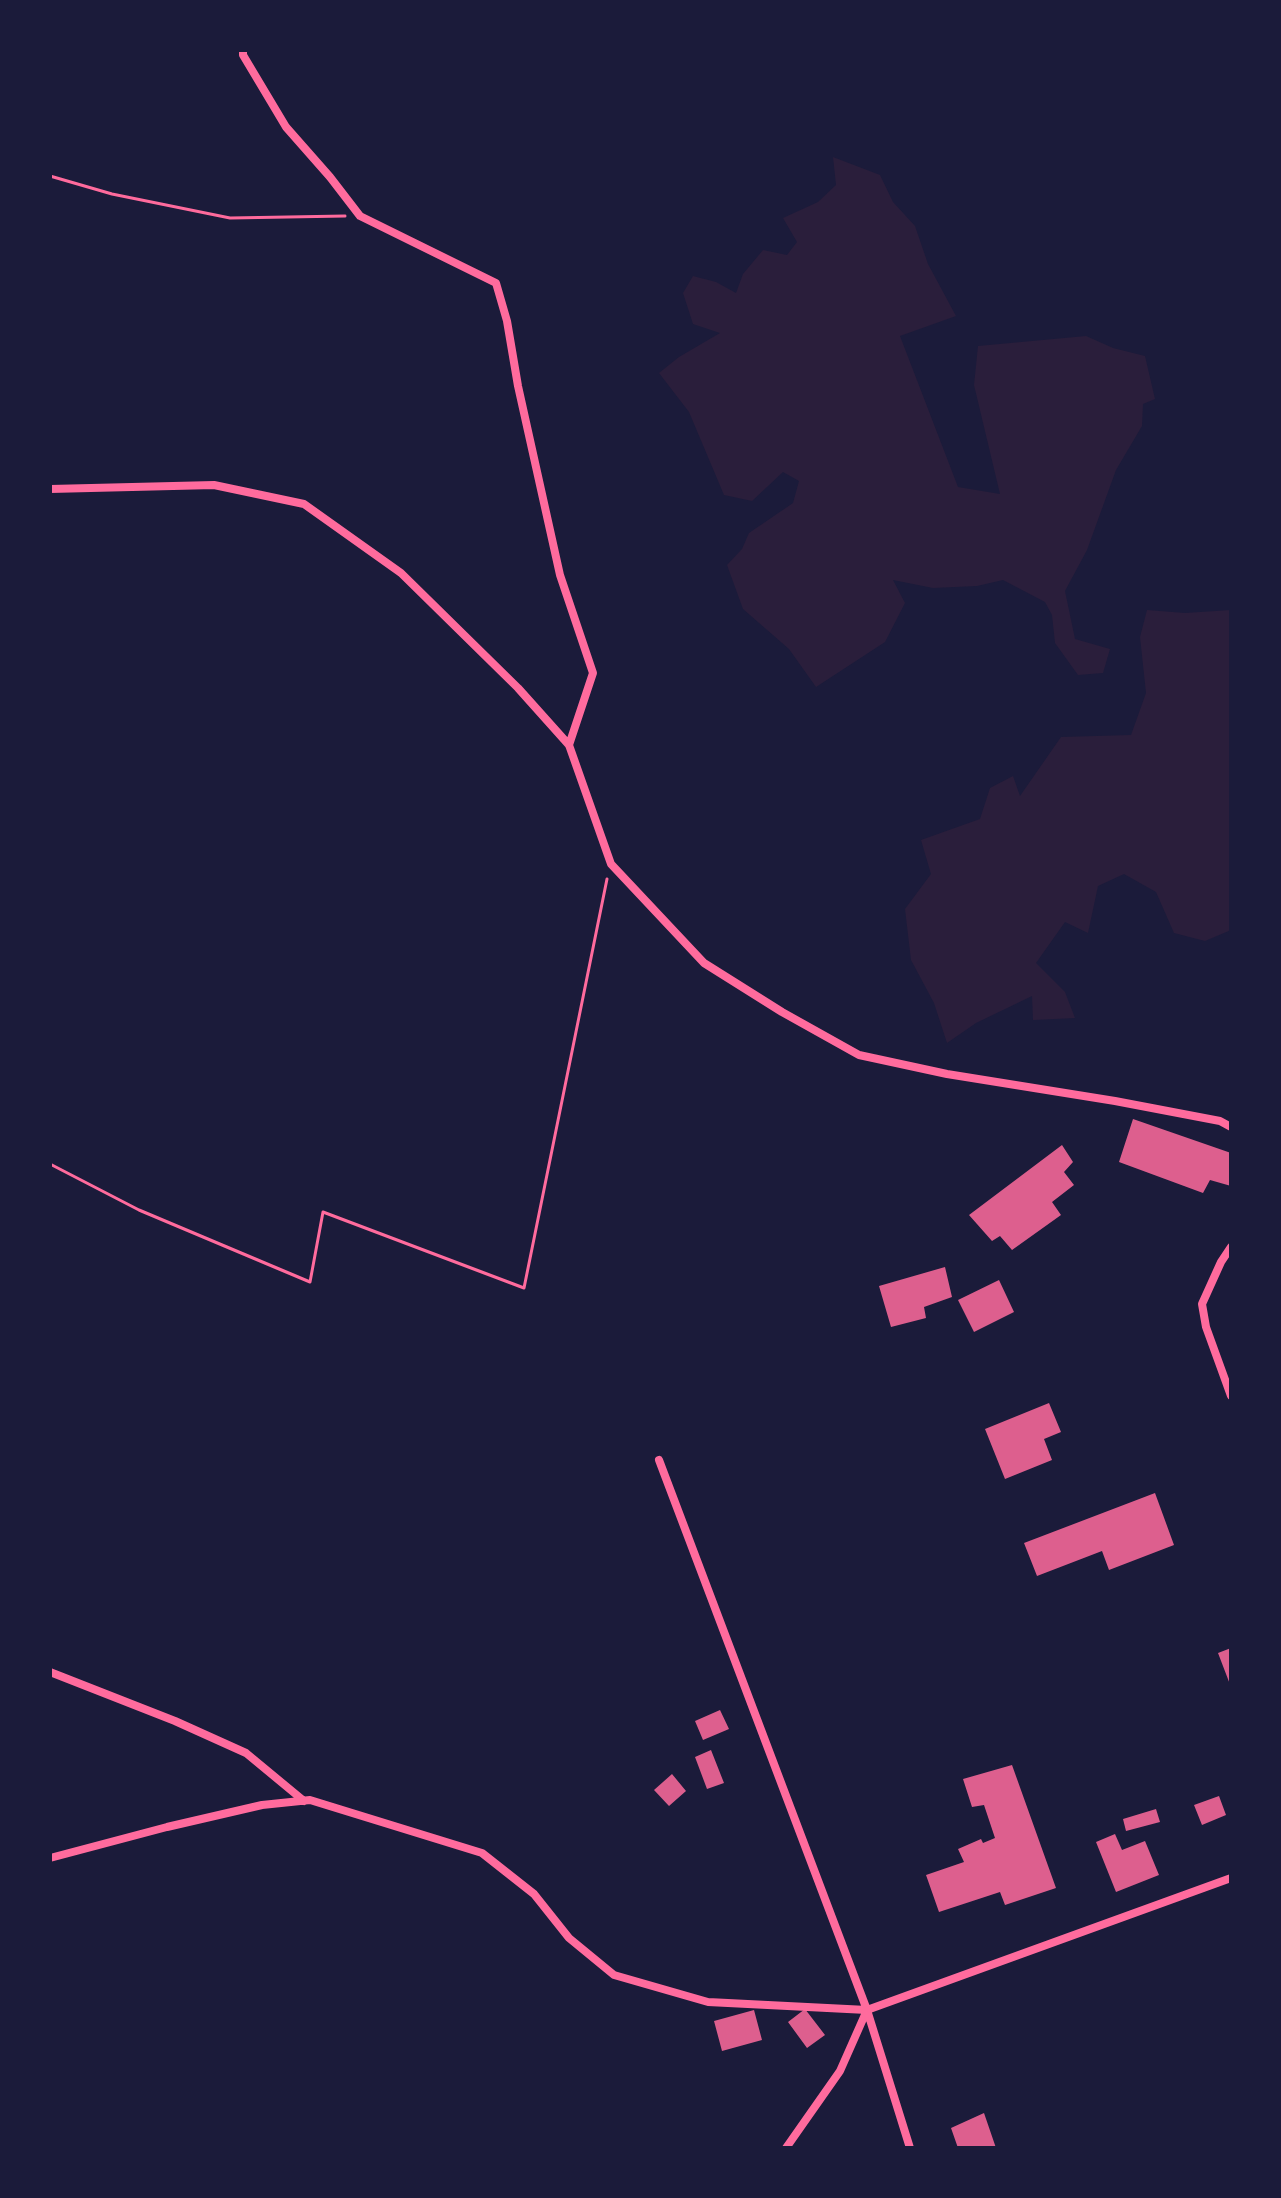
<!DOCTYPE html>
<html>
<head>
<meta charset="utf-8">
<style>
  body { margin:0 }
  #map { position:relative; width:1281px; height:2198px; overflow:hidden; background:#1b1b3a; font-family:"Exo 2",sans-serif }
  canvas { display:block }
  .frame { position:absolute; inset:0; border:52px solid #1b1b3a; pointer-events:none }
</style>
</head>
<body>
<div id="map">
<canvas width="1281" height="2198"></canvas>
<div class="frame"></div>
</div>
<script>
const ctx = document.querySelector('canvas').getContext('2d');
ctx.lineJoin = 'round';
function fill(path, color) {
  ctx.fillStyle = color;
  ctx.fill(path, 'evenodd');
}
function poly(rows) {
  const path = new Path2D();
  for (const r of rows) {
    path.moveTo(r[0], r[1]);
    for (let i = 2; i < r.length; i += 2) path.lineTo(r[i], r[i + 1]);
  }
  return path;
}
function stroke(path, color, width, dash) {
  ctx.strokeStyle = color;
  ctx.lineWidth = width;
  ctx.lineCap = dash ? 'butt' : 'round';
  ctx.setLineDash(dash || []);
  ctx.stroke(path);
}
const green = poly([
  [833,157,880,175,893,202,915,226,928,264,956,316,900,336,958,487,1000,494,974,385,978,346,1086,336,1113,348,1145,356,1155,399,1143,404,1142,426,1116,470,1087,550,1065,591,1075,639,1110,649,1103,673,1078,675,1055,643,1052,615,1045,602,1003,580,977,586,933,588,893,580,905,603,885,642,816,687,789,649,743,609,727,565,742,549,749,533,793,503,799,481,783,472,752,501,724,495,689,412,659,373,679,357,720,333,693,324,683,293,693,276,716,282,736,293,743,274,763,250,787,255,797,242,783,218,818,202,836,185],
  [1147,610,1185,613,1231,610,1231,930,1205,941,1174,933,1156,892,1124,874,1098,886,1088,933,1065,922,1036,963,1065,992,1075,1018,1033,1020,1032,996,976,1023,947,1043,934,1003,911,960,905,909,931,874,921,840,980,819,990,788,1013,776,1020,796,1061,737,1131,735,1146,693,1140,637]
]);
const building = poly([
  [1133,1119,1231,1153,1231,1186,1210,1180,1203,1193,1119,1162],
  [1062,1145,1073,1162,1064,1172,1074,1185,1052,1202,1061,1215,1012,1250,1000,1236,992,1241,969,1215],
  [945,1267,952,1297,924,1307,926,1318,891,1327,879,1286],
  [999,1280,1014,1312,974,1332,958,1300],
  [1049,1403,1061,1432,1044,1439,1052,1460,1005,1479,985,1429],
  [1155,1493,1174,1545,1109,1570,1102,1551,1037,1576,1024,1543],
  [1231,1648,1231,1687,1218,1653],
  [720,1710,729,1729,703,1740,695,1721],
  [711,1750,724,1783,707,1789,695,1757],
  [1012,1765,1056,1888,1005,1905,1000,1892,939,1912,926,1875,964,1862,958,1849,981,1839,983,1843,995,1838,984,1805,972,1807,963,1779],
  [672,1774,686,1791,669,1806,654,1790],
  [1219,1796,1226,1815,1202,1825,1194,1805],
  [1156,1809,1160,1822,1126,1831,1123,1819],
  [1115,1834,1122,1850,1145,1841,1159,1875,1116,1892,1096,1842],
  [805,2009,825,2035,807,2048,788,2022],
  [754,2010,762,2040,722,2051,714,2021],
  [984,2113,996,2148,958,2148,951,2128]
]);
const path = poly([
  [50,176,112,194,230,218,345,216],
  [50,1164,139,1210,310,1282,323,1212,524,1288,607,879]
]);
const minor = poly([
  [243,50,243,55,286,127,330,177,360,216,496,283,507,321,518,386,560,575,593,673,569,745],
  [50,489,214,485,304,504,401,573,518,688,569,745,611,864,704,963,782,1012,859,1055,947,1074,1115,1101,1220,1121,1231,1127],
  [1231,1247,1221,1262,1202,1304,1206,1327,1231,1396],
  [659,1460,867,2010,910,2148],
  [50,1672,175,1721,246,1753,304,1801],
  [50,1858,167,1827,262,1805,310,1800,482,1853,534,1894,569,1938,614,1975,708,2002,867,2010],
  [786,2148,840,2071,867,2010,1231,1878]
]);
fill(green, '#2a1e3b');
fill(building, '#dd5f8e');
stroke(path, '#ff6b9d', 3);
stroke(minor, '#ff6b9d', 8);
</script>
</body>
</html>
